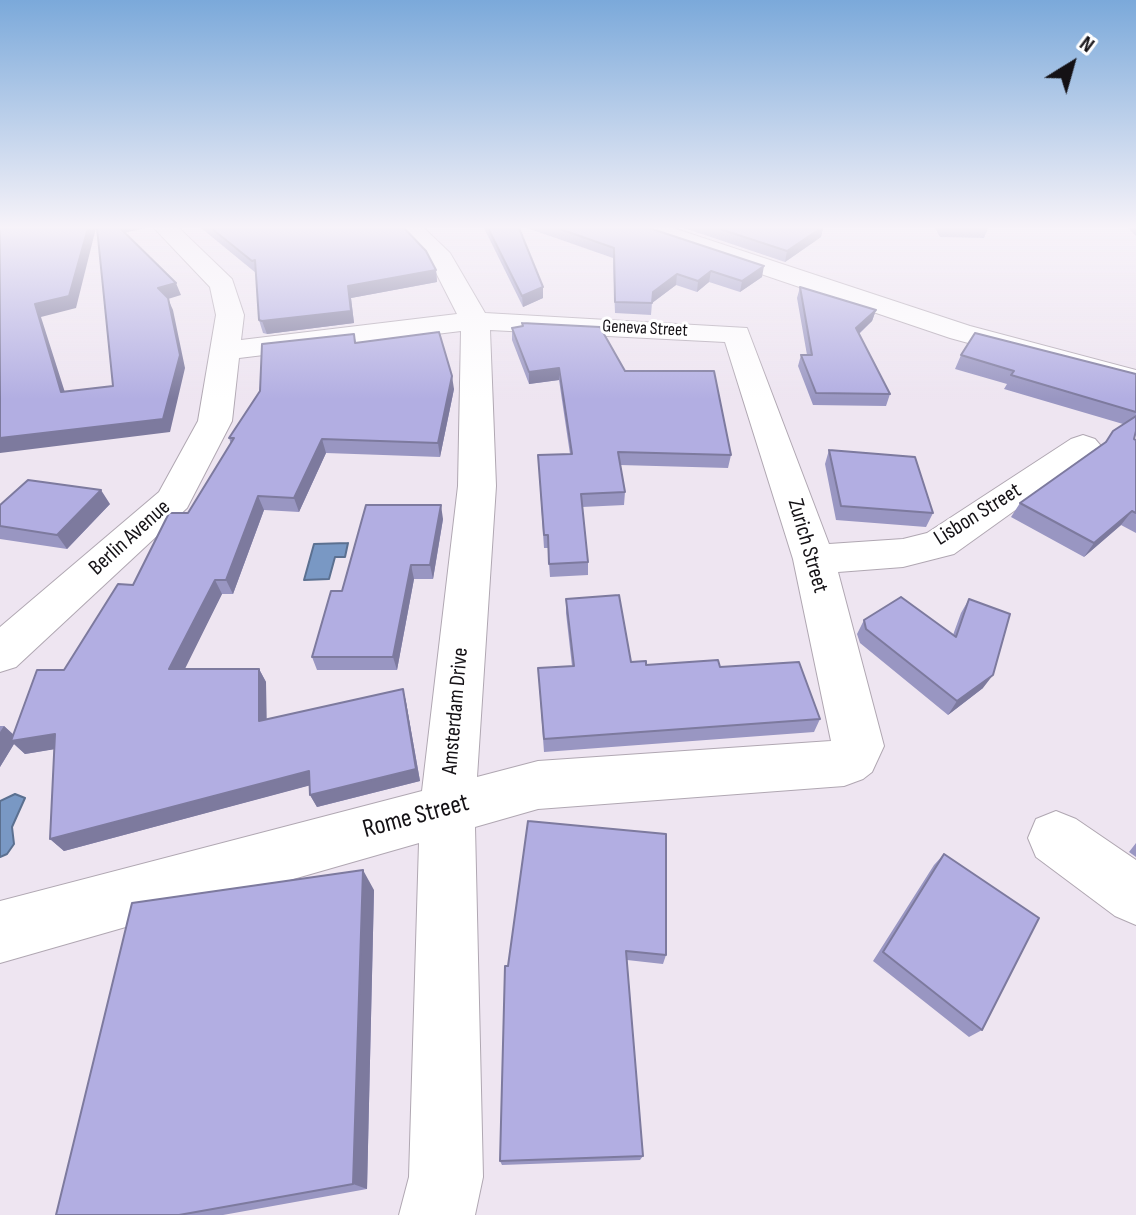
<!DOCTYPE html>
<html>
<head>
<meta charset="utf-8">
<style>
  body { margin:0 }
  #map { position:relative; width:1136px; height:1215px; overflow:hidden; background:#eee5f1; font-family:"Sofia Sans Condensed",sans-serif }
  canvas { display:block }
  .north { position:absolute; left:1032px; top:24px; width:80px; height:80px; -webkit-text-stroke:6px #fff; paint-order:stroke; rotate:37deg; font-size:22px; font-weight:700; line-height:32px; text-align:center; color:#141115 }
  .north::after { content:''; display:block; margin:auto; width:28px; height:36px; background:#141115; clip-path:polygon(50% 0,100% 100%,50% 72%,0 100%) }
</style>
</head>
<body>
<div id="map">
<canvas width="1136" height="1215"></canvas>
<div class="north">N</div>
</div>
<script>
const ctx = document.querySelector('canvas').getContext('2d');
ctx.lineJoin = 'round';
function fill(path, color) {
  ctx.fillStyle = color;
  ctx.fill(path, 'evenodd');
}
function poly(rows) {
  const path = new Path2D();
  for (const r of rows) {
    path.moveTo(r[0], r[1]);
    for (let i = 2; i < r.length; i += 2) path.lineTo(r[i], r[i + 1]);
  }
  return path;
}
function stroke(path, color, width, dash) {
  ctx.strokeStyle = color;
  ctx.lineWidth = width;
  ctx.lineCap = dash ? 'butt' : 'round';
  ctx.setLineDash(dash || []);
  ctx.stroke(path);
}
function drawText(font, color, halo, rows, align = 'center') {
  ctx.font = font + ' "Sofia Sans Condensed",sans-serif';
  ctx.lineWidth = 6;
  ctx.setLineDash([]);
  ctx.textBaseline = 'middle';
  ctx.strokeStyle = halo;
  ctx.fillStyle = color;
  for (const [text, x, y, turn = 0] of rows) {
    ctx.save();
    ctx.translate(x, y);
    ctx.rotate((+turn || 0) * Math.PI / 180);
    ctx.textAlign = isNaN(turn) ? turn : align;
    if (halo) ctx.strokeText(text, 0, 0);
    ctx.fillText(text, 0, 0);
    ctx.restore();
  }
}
const water = poly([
  [348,543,345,557,335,557,329,579,304,580,314,544,348,543],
  [15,794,25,798,12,827,14,844,7,854,0,857,0,801,15,794]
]);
const minor = poly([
  [154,228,179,228,232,279,244,315,241,340,457,314,430,261,399,228,424,228,450,253,485,313,747,328,829,544,903,539,927,533,1071,439,1083,435,1095,439,1101,446,1095,453,954,554,903,567,838,572,884,746,872,772,863,779,844,786,538,809,475,827,483,1177,475,1215,399,1215,409,1177,419,843,0,963,0,901,422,791,458,486,461,331,239,358,232,421,187,508,16,667,0,672,0,627,159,492,198,421,216,315,210,287,154,228],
  [490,330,725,342,793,559,831,741,538,761,477,777,496,486,490,330],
  [637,228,673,228,970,326,1136,370,1136,389,950,338,640,233,637,228],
  [1056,811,1076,819,1136,860,1136,925,1115,916,1036,857,1028,838,1036,819,1056,811]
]);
const wall = poly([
  [201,228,404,228,436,270,437,282,351,298,354,323,267,334,263,333,259,320,256,273],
  [484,228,519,228,543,298,523,307],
  [527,228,649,228,762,277,740,292,709,282,697,292,676,285,652,303,651,315,615,313,613,258],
  [684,228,823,228,821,237,785,262],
  [935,228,988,228,984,238,940,237],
  [1128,228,1136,228,1136,236],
  [800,287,876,310,872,321,859,334,890,394,886,406,813,405,798,366,801,355,807,355,797,298],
  [522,323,625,371,731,455,728,468,620,465,625,492,624,505,582,507,588,562,588,575,550,577,548,548,544,548,538,455,570,454,559,380,529,384,512,340,512,328,522,327],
  [354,334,356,343,454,389,440,457,326,453,299,512,264,510,233,594,222,594,184,669,259,669,266,682,266,720,403,689,406,702,420,781,317,807,310,795,310,785,64,851,50,839,54,749,25,754,14,744,0,767,0,726,4,726,14,735,133,585,188,513,231,444,229,438],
  [961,355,1136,374,1136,431,1134,439,1136,440,1136,533,1121,525,1084,557,1011,517,1020,503,1105,442,1123,424,1004,389,1007,384,955,369],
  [829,450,933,513,926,527,836,520,825,464],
  [110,504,67,549,0,539,0,505],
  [443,519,433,579,414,579,397,670,317,670,312,657,342,591],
  [566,599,631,662,646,665,720,667,820,719,814,732,544,752,538,668,572,666,566,613],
  [969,599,983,688,948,715,860,643,857,634,864,620,953,635,961,613],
  [528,821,666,955,663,964,627,960,643,1156,640,1160,502,1165,500,1161,508,966],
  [1136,843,1136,857,1129,852],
  [944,854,982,1030,969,1037,873,961,934,865],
  [374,890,367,1189,223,1215,56,1215]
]);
const shadedWall = poly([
  [88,228,96,228,76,308,41,317,69,405,61,392,35,304],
  [117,228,145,228,120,234],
  [821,228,823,228,821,237,785,262,787,251],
  [764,266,762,277,740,292,742,281],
  [436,270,437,282,351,298,354,323,267,334,262,321,348,286],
  [711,271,709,282,697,292,698,281],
  [677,274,676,285,652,303,653,292],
  [176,283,181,295,168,299,173,310,185,368,170,432,0,453,0,438,163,419,158,288],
  [543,287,543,298,523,307,522,296],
  [876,310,872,321,852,340,856,328],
  [559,368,559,380,529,384,529,372],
  [452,376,454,389,440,457,438,443],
  [322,439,326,453,299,512,294,498],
  [101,490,110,504,67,549,57,535],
  [258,496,264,510,233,594,226,580],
  [441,505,443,519,433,579,430,565],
  [1132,511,1121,525,1084,557,1094,543],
  [411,565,414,579,397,670,393,657],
  [215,580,222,594,178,683,169,669],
  [259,669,266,682,267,734,259,721],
  [993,675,983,688,948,715,957,701],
  [403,689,406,702,420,781,317,807,310,795],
  [4,726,18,739,55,734,68,747,25,754,14,744,0,767,0,732],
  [309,771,315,784,64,851,50,839],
  [363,870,374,890,367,1189,353,1184]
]);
const building = poly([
  [0,228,88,228,69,296,35,304,61,392,113,386,97,228,120,228,176,283,158,288,168,298,180,355,163,419,0,438,0,228],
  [211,228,404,228,426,251,436,270,348,286,351,311,262,321,259,320,255,260,252,261,211,228],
  [488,228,519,228,543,287,522,296,488,228],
  [557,228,649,228,764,266,742,281,711,271,698,281,677,274,653,292,652,303,615,302,614,248,557,228],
  [717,228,821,228,787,251,717,228],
  [800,287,876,310,856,328,890,394,816,393,801,355,812,355,800,287],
  [522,323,600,327,625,371,714,371,731,455,618,452,625,492,581,494,588,562,549,564,548,535,544,535,538,455,572,454,559,368,529,372,512,328,523,326,522,323],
  [439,332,452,376,438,443,322,439,294,498,258,496,226,580,215,580,169,669,259,669,259,721,403,689,416,769,310,795,309,771,50,839,55,734,11,741,37,670,64,670,118,584,133,585,169,513,188,513,234,438,229,438,260,391,262,344,354,334,355,343,439,332],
  [975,333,1136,374,1136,412,1011,375,1014,371,961,355,975,333],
  [1136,416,1136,431,1134,439,1136,440,1136,513,1132,511,1094,543,1020,503,1106,442,1113,431,1136,416],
  [829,450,915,457,933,513,841,506,829,450],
  [28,480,101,490,57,535,0,526,0,505,28,480],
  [366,505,441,505,430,565,411,565,393,657,312,657,331,591,342,591,366,505],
  [619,595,631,662,646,661,646,665,718,660,720,667,799,662,820,719,544,739,538,668,574,666,566,599,619,595],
  [901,597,956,637,969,599,1010,614,993,675,957,701,866,629,864,620,901,597],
  [528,821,666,834,666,955,626,951,643,1156,500,1161,505,966,508,966,528,821],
  [944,854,1039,918,982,1030,883,952,944,854],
  [363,870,353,1184,179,1215,56,1215,132,903,363,870]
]);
const farStreetnames = [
  ["Geneva Street",645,329,3]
];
const streetNames = [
  ["Lisbon Street",978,515,-32],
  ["Berlin Avenue",130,538,-42],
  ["Zurich Street",807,546,74],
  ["Amsterdam Drive",456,711,-85]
];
const nearStreetnames = [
  ["Rome Street",416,817,-15]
];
fill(water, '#7998c4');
stroke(water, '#5b7090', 2);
stroke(minor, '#b0a7b2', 2);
fill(minor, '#fff');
fill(wall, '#9996c2');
fill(shadedWall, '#7d7a9e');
fill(building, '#b2aee2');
stroke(building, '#7d7a9e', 2);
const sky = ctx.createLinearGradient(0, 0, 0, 399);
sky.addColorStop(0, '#7ba9da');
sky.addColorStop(0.57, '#f7f3f9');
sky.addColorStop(1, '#f7f3f900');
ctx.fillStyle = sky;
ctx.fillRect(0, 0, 1136, 399);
drawText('18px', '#141115', '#fff', farStreetnames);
drawText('22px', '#141115', '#fff', streetNames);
drawText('26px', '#141115', '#fff', nearStreetnames);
</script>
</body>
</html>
